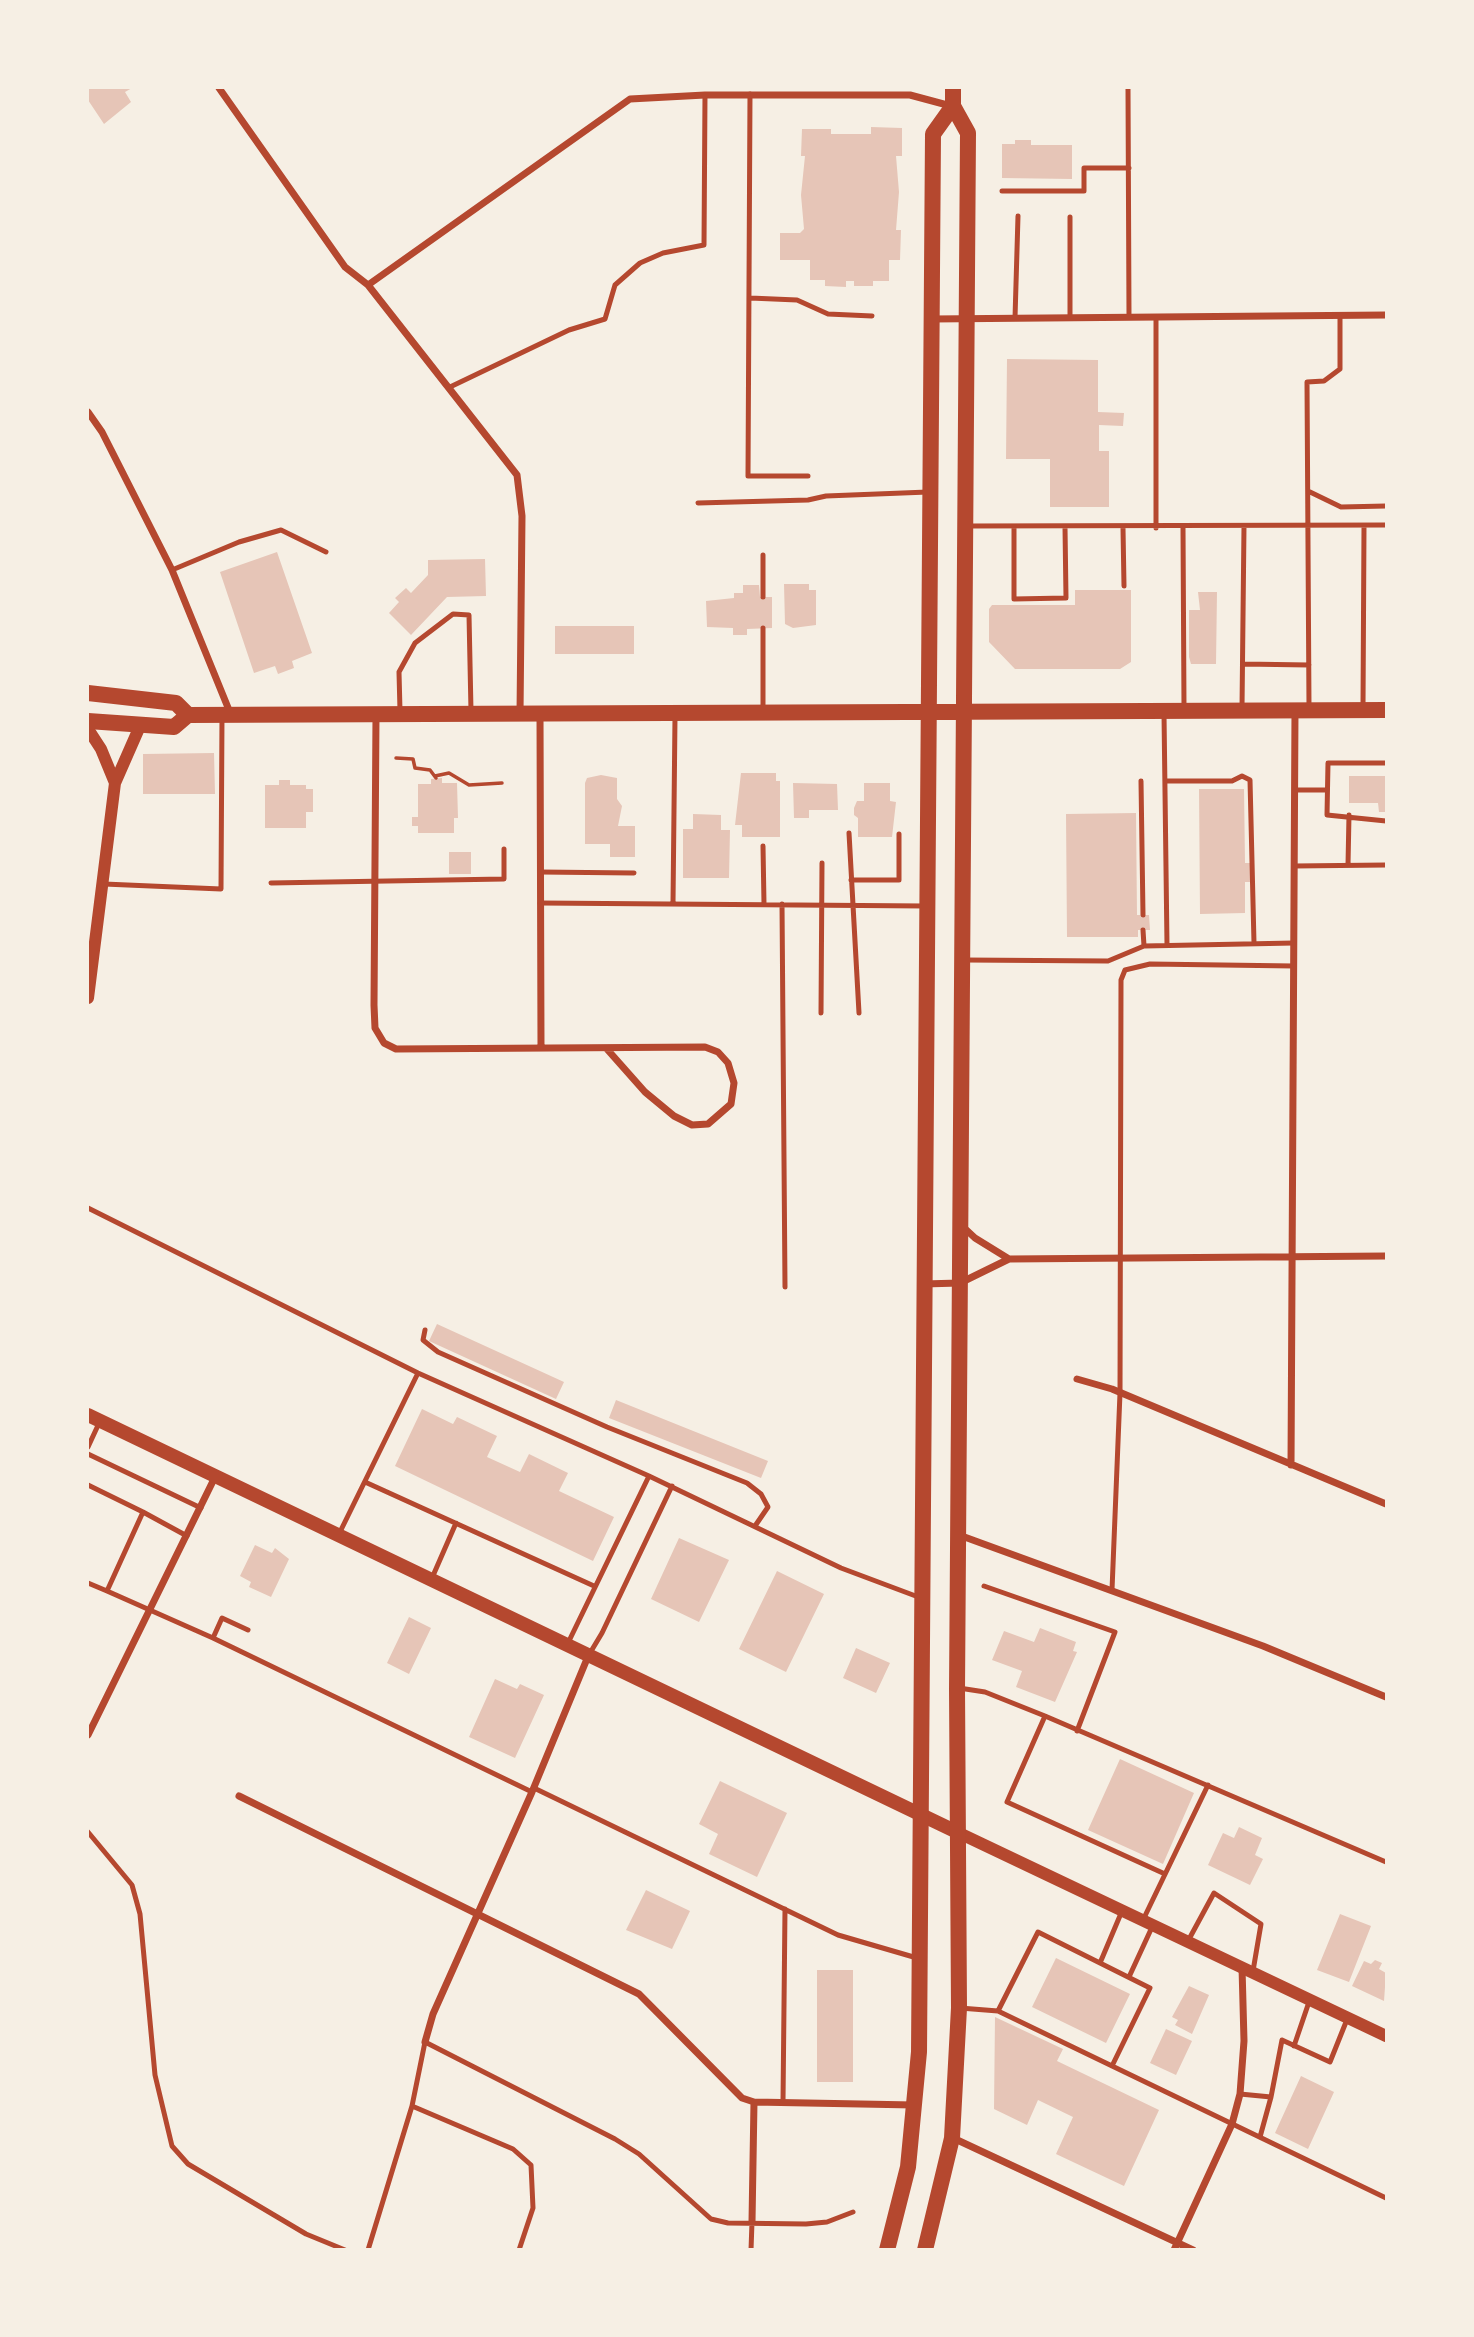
<!DOCTYPE html>
<html>
<head>
<meta charset="utf-8">
<style>
  body { margin:0 }
  #map { position:relative; width:1474px; height:2337px; overflow:hidden; background:#f6efe4; font-family:Montserrat,sans-serif }
  canvas { display:block }
  .frame { position:absolute; inset:0; border:89px solid #f6efe4; pointer-events:none }
</style>
</head>
<body>
<div id="map">
<canvas width="1474" height="2337"></canvas>
<div class="frame"></div>
</div>
<script>
const ctx = document.querySelector('canvas').getContext('2d');
ctx.lineJoin = 'round';
function fill(path, color) {
  ctx.fillStyle = color;
  ctx.fill(path, 'evenodd');
}
function poly(rows) {
  const path = new Path2D();
  for (const r of rows) {
    path.moveTo(r[0], r[1]);
    for (let i = 2; i < r.length; i += 2) path.lineTo(r[i], r[i + 1]);
  }
  return path;
}
function stroke(path, color, width, dash) {
  ctx.strokeStyle = color;
  ctx.lineWidth = width;
  ctx.lineCap = dash ? 'butt' : 'round';
  ctx.setLineDash(dash || []);
  ctx.stroke(path);
}
const building = poly([
  [88,88,132,88,125,92,131,102,104,124,88,100],
  [871,127,902,128,902,156,896,156,899,192,896,230,901,230,900,260,889,260,889,281,873,281,873,286,854,286,854,281,846,281,846,287,825,286,825,280,810,280,810,260,780,260,780,233,800,233,804,229,801,195,805,156,801,156,802,129,831,129,831,134,871,134],
  [1015,140,1031,140,1031,145,1072,145,1072,179,1002,178,1002,144,1015,144],
  [1007,359,1098,360,1098,412,1124,413,1123,426,1099,425,1099,451,1109,451,1109,507,1050,507,1050,459,1006,459],
  [277,552,312,653,292,661,294,668,278,674,275,666,254,673,220,572],
  [485,559,486,596,447,597,411,635,389,613,399,602,395,598,406,588,411,593,428,575,428,560],
  [784,584,809,584,809,590,816,590,816,625,793,628,785,624],
  [743,585,759,585,760,597,772,597,772,628,747,629,747,635,733,635,733,628,707,627,706,601,734,598,734,593,743,593],
  [1075,590,1131,590,1131,662,1120,669,1015,669,989,642,989,609,992,605,1075,605],
  [1198,592,1217,592,1216,664,1191,664,1189,657,1189,610,1200,610],
  [555,626,634,626,634,654,555,654],
  [214,753,215,794,143,794,143,754],
  [741,773,776,773,776,781,780,781,780,837,742,837,742,825,735,825],
  [601,775,617,778,617,799,622,806,618,826,635,826,635,857,610,857,610,844,585,844,585,783,587,778],
  [1349,776,1386,776,1386,812,1379,812,1378,803,1349,803],
  [442,778,442,783,457,783,458,818,454,818,454,833,418,833,418,826,412,826,412,817,418,817,418,784,431,784,431,779],
  [279,780,290,780,290,785,306,785,306,789,313,789,313,812,306,812,306,828,265,828,265,785,279,785],
  [793,783,837,784,838,810,809,810,809,818,794,818],
  [864,783,890,783,890,801,896,802,892,837,858,837,858,818,854,815,854,808,857,801,864,801],
  [1199,789,1244,789,1245,863,1252,863,1252,882,1245,882,1245,913,1200,914],
  [1136,813,1137,915,1149,915,1150,930,1138,930,1138,937,1067,937,1066,814],
  [693,814,721,815,721,830,730,830,729,878,683,878,683,829,693,829],
  [449,852,471,852,471,874,449,874],
  [437,1324,564,1382,556,1399,429,1341],
  [616,1400,768,1461,761,1478,609,1418],
  [422,1409,453,1424,457,1417,497,1436,487,1457,520,1472,529,1454,568,1473,559,1491,614,1517,593,1561,395,1466],
  [679,1538,729,1560,699,1622,651,1599],
  [255,1545,272,1553,275,1548,289,1559,271,1597,249,1587,251,1582,240,1576],
  [777,1571,824,1594,786,1672,739,1649],
  [409,1617,431,1628,409,1674,387,1663],
  [1040,1628,1076,1642,1073,1651,1077,1652,1055,1702,1016,1687,1022,1671,992,1660,1004,1631,1034,1642],
  [856,1648,890,1663,876,1693,843,1678],
  [495,1679,517,1689,520,1684,544,1695,515,1758,469,1737],
  [1120,1759,1194,1793,1163,1864,1088,1830],
  [720,1781,787,1813,757,1877,709,1854,718,1834,699,1824],
  [1239,1827,1262,1838,1255,1855,1263,1859,1250,1885,1208,1865,1223,1833,1234,1838],
  [646,1890,690,1911,672,1949,626,1930],
  [1340,1914,1371,1926,1349,1982,1317,1970],
  [1056,1958,1130,1994,1106,2043,1032,2007],
  [1375,1960,1382,1963,1379,1969,1386,1973,1384,2001,1352,1986,1364,1961,1371,1964],
  [817,1970,853,1970,853,2082,817,2082],
  [1189,1986,1209,1995,1192,2034,1175,2025,1178,2020,1172,2017],
  [995,2017,1063,2049,1057,2061,1159,2110,1124,2186,1056,2154,1073,2117,1038,2100,1027,2125,994,2109],
  [1166,2029,1192,2041,1176,2075,1150,2063],
  [1301,2076,1334,2092,1308,2149,1275,2133]
]);
const path = poly([
  [396,758,413,759,415,768,430,770,436,778],
  [435,776,449,773,469,785,502,783]
]);
const service = poly([
  [1128,88,1129,317],
  [750,94,748,476,808,476],
  [1002,191,1084,191,1084,168,1129,168],
  [1070,217,1070,317],
  [750,298,797,300,828,314,872,316],
  [1015,318,1018,216],
  [450,387,569,330,605,319,615,285,640,263,663,253,704,245,705,95],
  [1308,491,1341,507,1386,506],
  [698,503,808,500,826,496,928,492],
  [969,526,1386,525],
  [1014,527,1014,599,1066,598,1065,527],
  [1183,527,1184,708],
  [1123,528,1124,586],
  [1156,528,1156,317],
  [172,570,239,542,281,530,326,552],
  [763,597,763,555],
  [763,628,763,709],
  [1243,664,1309,665],
  [1309,707,1307,382,1324,381,1340,369,1340,315],
  [1363,707,1364,526],
  [1242,708,1244,526],
  [400,711,399,672,415,643,453,614,469,615,471,711],
  [1164,714,1167,945],
  [1386,763,1328,763,1327,815,1386,821],
  [1141,781,1143,915],
  [1165,781,1232,781,1242,776,1250,780,1254,943],
  [1295,790,1327,790],
  [849,833,859,1013],
  [763,846,764,904],
  [1348,865,1349,815],
  [1294,866,1386,865],
  [540,872,634,873],
  [851,880,899,880,899,834],
  [271,883,504,879,504,849],
  [104,884,221,889,222,716],
  [540,903,925,906],
  [673,903,675,717],
  [782,904,785,1287],
  [1143,930,1144,946],
  [965,960,1108,961,1144,946,1294,943],
  [821,1013,822,863],
  [88,1208,418,1373,649,1476,841,1568,921,1598],
  [425,1330,423,1340,438,1352,607,1427,747,1483,761,1494,768,1507,755,1526],
  [88,1447,100,1421],
  [88,1454,201,1508],
  [365,1482,594,1586],
  [88,1485,143,1512,107,1591,88,1583],
  [143,1512,187,1536],
  [339,1534,418,1373],
  [432,1578,456,1523],
  [984,1586,1115,1632,1077,1731],
  [1112,1590,1120,1393,1121,980,1125,970,1150,964,1294,966],
  [107,1591,213,1638,532,1792],
  [213,1638,222,1618,248,1630],
  [568,1643,649,1476],
  [590,1653,602,1633,672,1486],
  [959,1688,985,1692,1045,1716,1386,1862],
  [1045,1716,1007,1802,1165,1874],
  [534,1788,838,1935,917,1958],
  [88,1832,132,1885,140,1914,155,2075,172,2146,188,2164,306,2234,345,2250],
  [1143,1920,1208,1785],
  [1188,1941,1214,1893,1261,1924,1253,1971],
  [1100,1963,1122,1911],
  [1129,1977,1153,1925],
  [960,2008,998,2011,1386,2198],
  [998,2011,1038,1932,1150,1988,1112,2066],
  [1294,2046,1310,1999],
  [1240,2094,1271,2097,1282,2040,1330,2062,1348,2017],
  [783,2102,785,1909],
  [412,2106,513,2149,531,2165,533,2208,519,2250],
  [1260,2137,1271,2097],
  [368,2250,412,2106,425,2042,615,2139,639,2154,711,2219,728,2223,806,2224,827,2222,853,2212],
  [751,2250,752,2222]
]);
const minor = poly([
  [219,88,345,267,368,285,517,475,522,516,520,714],
  [368,285,630,99,705,95,910,95,951,106],
  [932,319,1386,315],
  [88,412,102,432,172,570,231,715],
  [540,714,541,1047],
  [376,716,374,1005,375,1028,384,1043,396,1049,705,1047,718,1052,728,1063,734,1083,731,1104,708,1124,692,1125,674,1116,645,1092,606,1048],
  [961,1225,975,1238,1009,1259],
  [923,1284,960,1283,1009,1259,1386,1256],
  [1077,1379,1112,1389,1386,1504],
  [1291,1465,1295,710],
  [959,1535,1263,1646,1386,1697],
  [88,1735,215,1477],
  [239,1796,639,1994,742,2098,754,2102,914,2105],
  [425,2042,433,2014,532,1792,589,1654],
  [953,2138,1193,2250],
  [752,2222,754,2102],
  [1174,2250,1232,2124,1240,2094,1244,2041,1242,1967]
]);
const tertiary = poly([
  [88,729,101,749,115,783],
  [88,998,115,783,140,726],
  [959,1833,1386,2036]
]);
const secondary = poly([
  [88,1415,959,1833]
]);
const primary = poly([
  [88,693,176,703,188,715],
  [188,715,1386,710],
  [88,721,174,727,188,715],
  [887,2250,908,2167,919,2052,933,134,953,106],
  [925,2250,952,2138,959,2008,957,1688,968,133,953,106,953,88]
]);
fill(building, '#e6c5b7');
stroke(path, '#b5482f', 3.5);
stroke(service, '#b5482f', 5);
stroke(minor, '#b5482f', 7);
stroke(tertiary, '#b5482f', 12);
stroke(secondary, '#b5482f', 14);
stroke(primary, '#b5482f', 16);
</script>
</body>
</html>
